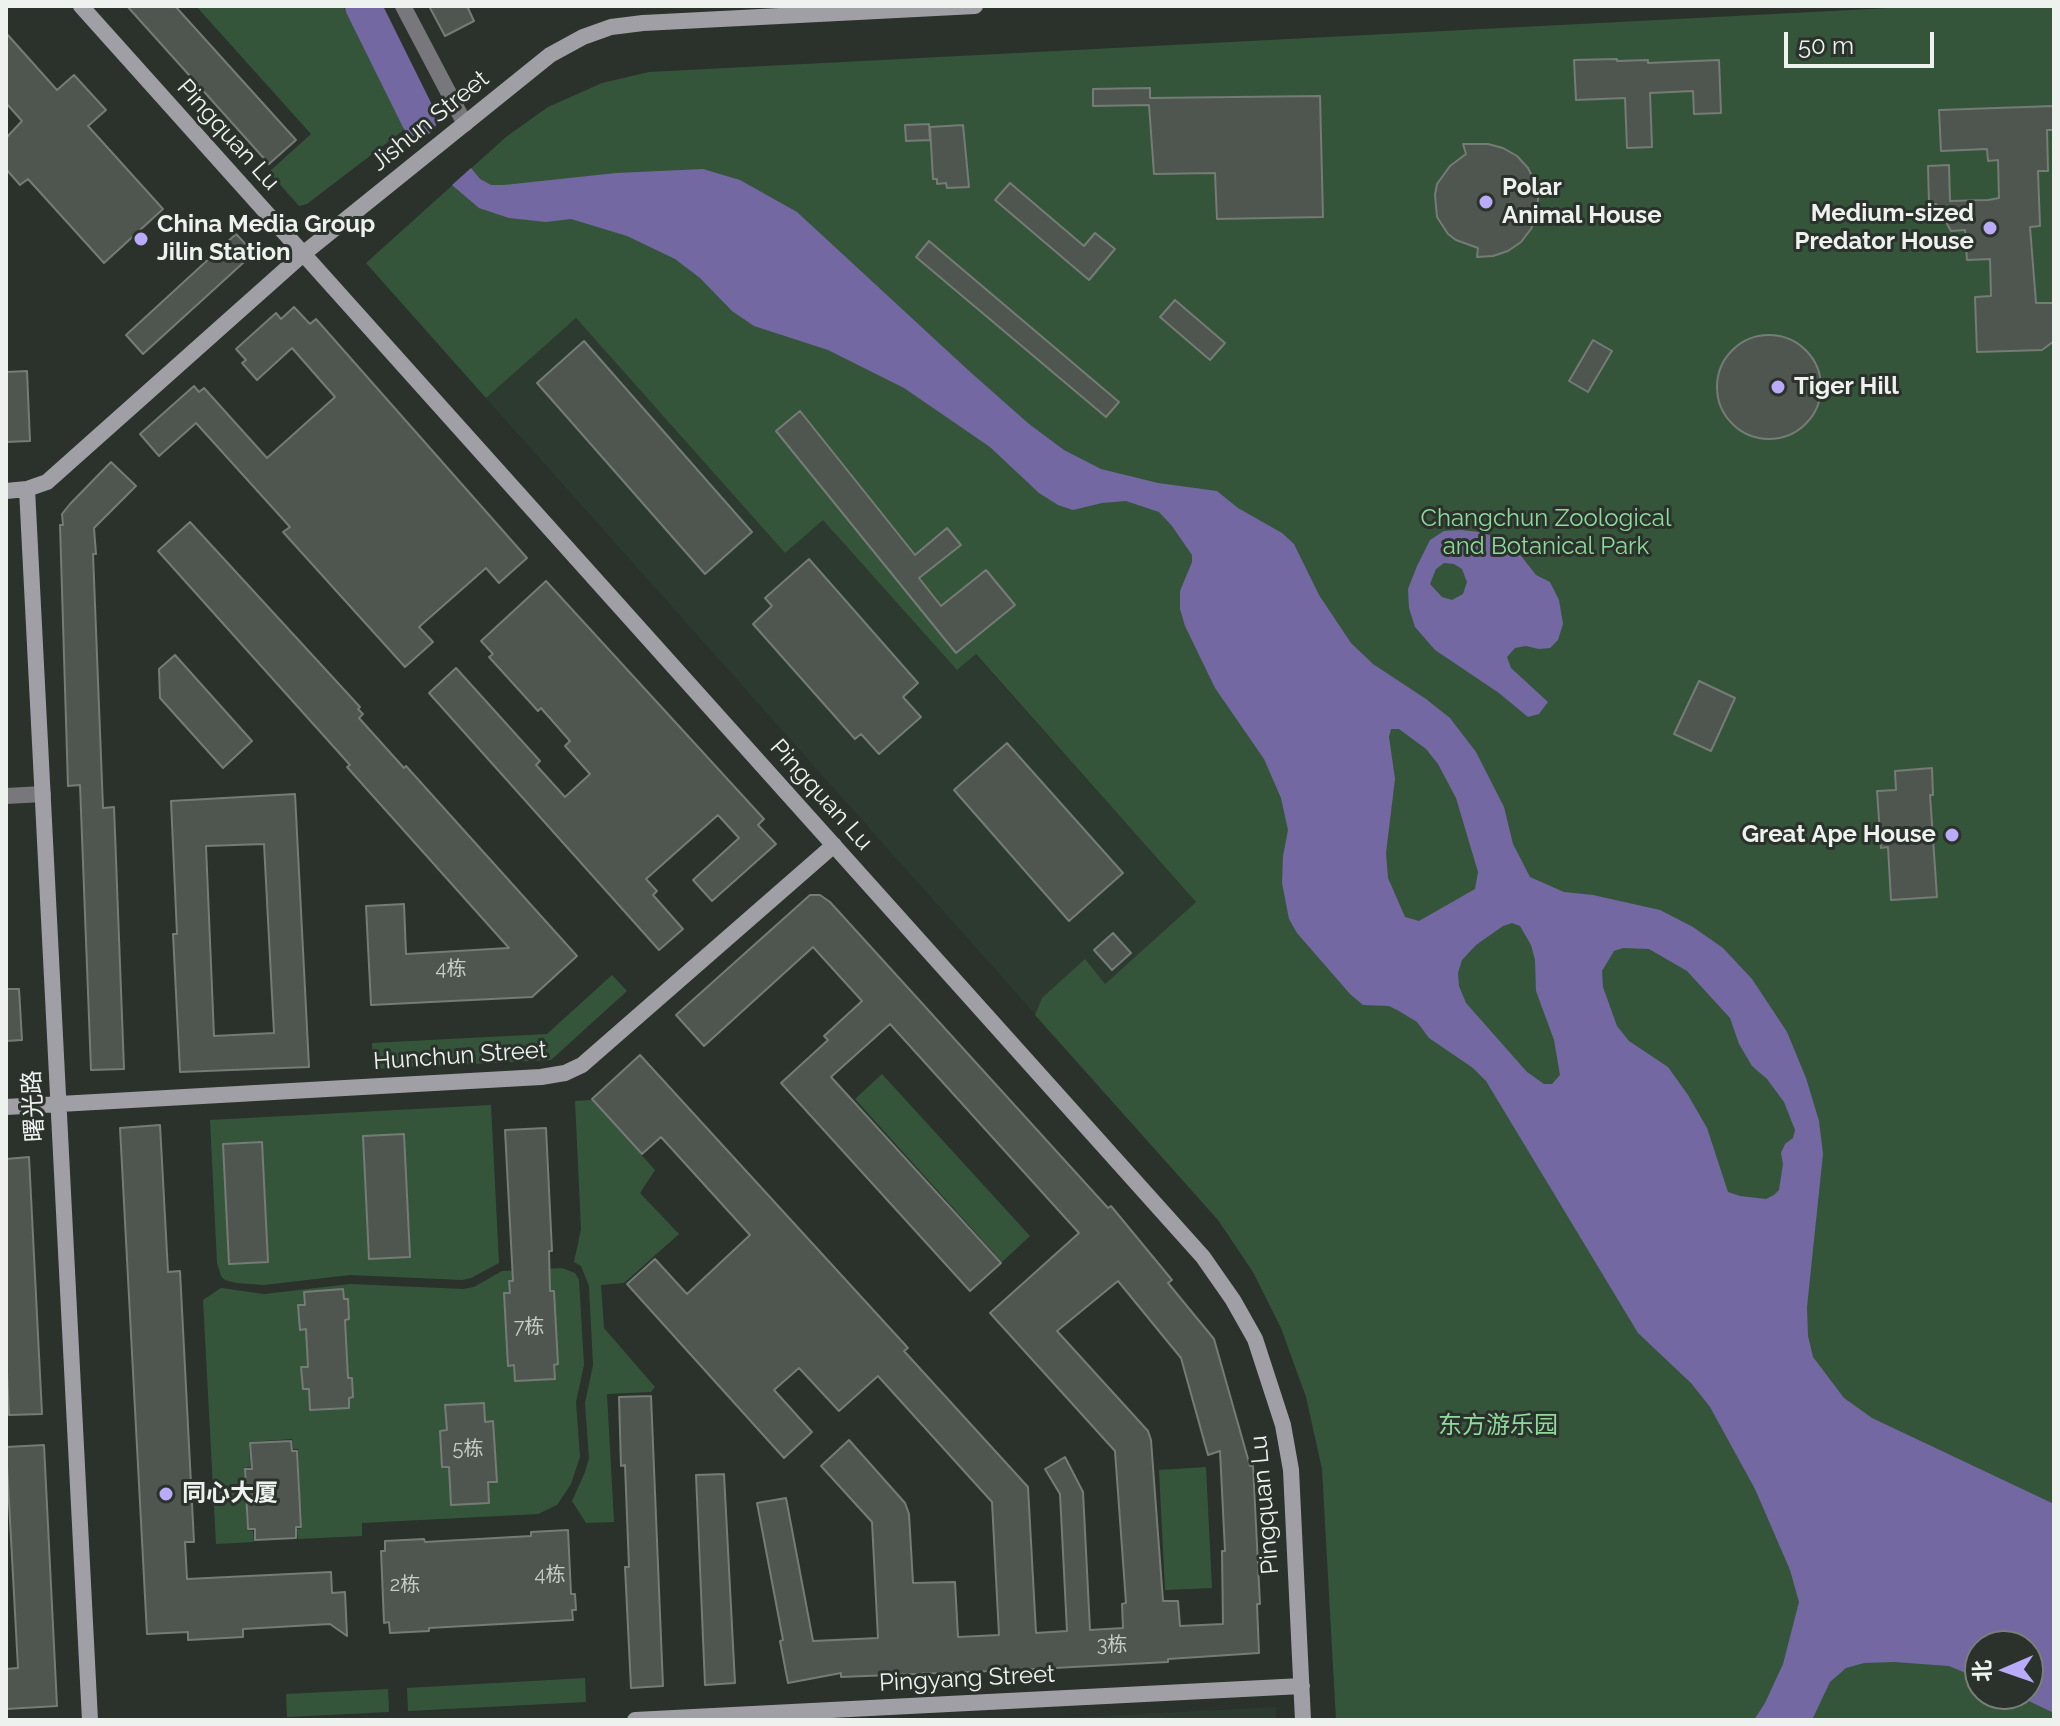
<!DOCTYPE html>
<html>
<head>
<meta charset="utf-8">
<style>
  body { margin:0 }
  #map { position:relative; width:2060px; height:1726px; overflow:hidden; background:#2b322c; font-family:Raleway,"Noto Sans SC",sans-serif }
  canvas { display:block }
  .frame { position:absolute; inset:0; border:8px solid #edf2ee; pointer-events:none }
  .north { position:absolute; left:1964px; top:1630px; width:80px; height:80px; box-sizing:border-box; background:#2b322c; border:2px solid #797f7a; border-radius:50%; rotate:268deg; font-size:22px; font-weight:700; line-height:32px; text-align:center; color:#edf2ee }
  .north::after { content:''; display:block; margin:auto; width:28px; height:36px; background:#b9abf7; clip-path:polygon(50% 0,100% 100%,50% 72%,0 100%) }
  .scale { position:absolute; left:1784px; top:32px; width:150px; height:36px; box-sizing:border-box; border:4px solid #edf2ee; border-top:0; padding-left:10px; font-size:24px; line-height:28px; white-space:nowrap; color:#edf2ee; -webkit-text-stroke:6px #2b322c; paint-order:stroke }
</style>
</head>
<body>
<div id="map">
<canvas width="2060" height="1726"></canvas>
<div class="frame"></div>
<div class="north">北</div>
<div class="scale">50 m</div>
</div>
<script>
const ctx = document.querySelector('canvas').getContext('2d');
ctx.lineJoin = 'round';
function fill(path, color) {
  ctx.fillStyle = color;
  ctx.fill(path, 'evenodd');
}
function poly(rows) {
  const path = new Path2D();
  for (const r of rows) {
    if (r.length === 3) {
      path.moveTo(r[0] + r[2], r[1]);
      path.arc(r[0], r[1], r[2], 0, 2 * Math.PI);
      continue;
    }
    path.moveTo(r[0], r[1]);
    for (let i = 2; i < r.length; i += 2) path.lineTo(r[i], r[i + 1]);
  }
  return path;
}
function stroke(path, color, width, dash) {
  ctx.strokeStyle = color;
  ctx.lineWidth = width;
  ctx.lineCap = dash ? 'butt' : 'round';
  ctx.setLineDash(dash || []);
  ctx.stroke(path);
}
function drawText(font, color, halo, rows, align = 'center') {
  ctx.font = font + ' Raleway,"Noto Sans SC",sans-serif';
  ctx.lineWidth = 6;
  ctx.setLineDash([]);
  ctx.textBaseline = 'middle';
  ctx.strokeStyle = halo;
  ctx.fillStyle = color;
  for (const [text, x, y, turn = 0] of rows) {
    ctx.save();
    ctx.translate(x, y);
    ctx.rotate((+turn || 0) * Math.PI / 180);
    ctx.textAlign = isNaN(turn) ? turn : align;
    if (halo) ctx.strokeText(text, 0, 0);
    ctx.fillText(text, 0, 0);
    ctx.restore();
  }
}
const built = poly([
  [576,318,785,553,823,519,957,670,975,654,1196,902,1051,1032,486,398],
  [1276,1707,1276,1720,1025,1720]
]);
const green = poly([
  [196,6,343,6,405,129,307,204,299,206,269,172,311,134],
  [1929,6,2054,6,2054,1720,1336,1720,1322,1469,1306,1397,1281,1328,1253,1272,1218,1220,1035,1015,1042,998,1085,959,1105,984,1196,902,976,654,957,670,823,520,785,553,576,318,486,398,366,263,506,137,548,107,602,83,649,72],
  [1980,1646,2028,1646,2028,1694,1980,1694],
  [612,975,627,991,551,1060,373,1069,372,1043,547,1034],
  [882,1074,1030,1236,1002,1262,855,1099],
  [592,1100,655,1170,640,1193,679,1234,624,1283,601,1285,604,1328,655,1387,651,1392,607,1394,614,1522,586,1523,572,1501,585,1472,589,1458,585,1403,593,1365,589,1286,581,1266,574,1262,581,1229,575,1101],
  [491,1105,499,1263,471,1278,462,1280,350,1275,264,1285,236,1283,225,1280,221,1276,217,1263,210,1120],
  [562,1268,575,1273,579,1280,584,1365,576,1402,580,1457,571,1484,557,1505,538,1514,362,1523,362,1536,298,1539,297,1529,302,1528,301,1504,296,1504,295,1491,300,1491,298,1449,293,1449,292,1439,249,1442,250,1467,244,1468,245,1493,251,1493,252,1505,246,1505,247,1530,253,1531,254,1542,216,1544,203,1300,221,1288,264,1294,350,1284,463,1289,474,1287,502,1271],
  [1206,1467,1212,1588,1165,1590,1159,1470],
  [585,1678,586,1702,408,1711,407,1688],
  [388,1689,389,1712,287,1717,286,1694]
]);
const water = poly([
  [471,168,480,179,491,185,504,185,616,173,703,169,740,180,797,212,968,370,1029,424,1064,450,1101,469,1158,483,1217,491,1238,508,1282,533,1294,544,1319,595,1351,643,1373,664,1426,699,1450,718,1476,752,1504,807,1513,844,1530,877,1564,892,1593,895,1660,910,1693,927,1723,948,1752,979,1787,1032,1806,1078,1819,1121,1823,1154,1807,1307,1808,1336,1813,1357,1844,1398,1872,1418,2054,1504,2054,1713,2014,1694,2028,1694,2028,1646,1980,1646,1980,1679,1949,1666,1894,1662,1864,1663,1846,1668,1830,1682,1812,1720,1754,1720,1765,1703,1783,1664,1799,1602,1790,1570,1755,1489,1710,1407,1691,1383,1638,1333,1486,1081,1473,1068,1429,1038,1417,1022,1399,1011,1389,1006,1363,1005,1350,994,1297,933,1289,919,1282,883,1283,856,1288,830,1281,798,1264,759,1215,688,1185,626,1180,609,1180,591,1192,562,1192,555,1172,526,1159,512,1126,501,1102,503,1073,510,1058,505,1039,493,990,447,904,388,828,350,754,326,732,311,700,278,675,259,627,236,571,219,546,222,509,218,479,208,452,185],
  [1391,729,1399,729,1426,749,1438,764,1456,798,1478,872,1475,889,1419,921,1405,917,1388,878,1386,853,1395,779,1389,737],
  [1512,923,1520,926,1531,945,1535,960,1536,991,1554,1040,1560,1075,1552,1084,1544,1084,1527,1072,1466,1003,1459,986,1458,973,1462,960,1476,945,1503,926],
  [1623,948,1649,949,1687,971,1730,1018,1739,1044,1752,1066,1767,1079,1784,1102,1795,1130,1793,1138,1785,1144,1781,1153,1783,1164,1779,1190,1774,1195,1766,1199,1740,1196,1728,1192,1707,1128,1688,1095,1668,1067,1629,1041,1617,1026,1603,987,1602,971,1614,951],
  [1461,530,1480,532,1501,539,1522,557,1536,575,1550,582,1559,600,1563,624,1558,640,1550,648,1539,649,1526,646,1515,648,1507,657,1511,668,1548,702,1539,714,1528,717,1499,693,1435,650,1415,627,1409,608,1408,589,1417,566,1430,540,1444,531],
  [1444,563,1454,564,1462,569,1467,582,1463,594,1452,600,1442,597,1430,584,1436,569]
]);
const river = poly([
  [363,6,419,119]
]);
const building = poly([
  [127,6,175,6,296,140,269,164,127,6],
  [429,6,467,6,474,21,445,36,429,6],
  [6,33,57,90,74,75,106,110,88,126,163,209,104,263,28,179,20,185,6,169,6,138,22,121,6,103,6,33],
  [1617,59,1617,61,1648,60,1648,63,1719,60,1721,113,1694,114,1693,91,1650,93,1652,147,1627,148,1625,98,1576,100,1574,60,1617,59],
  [1150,88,1150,98,1320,96,1323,217,1217,219,1215,173,1154,174,1149,105,1093,106,1093,89,1150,88],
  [2054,106,2054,130,2047,130,2048,171,2038,171,2040,226,2030,227,2036,303,2054,303,2054,341,2042,350,1977,352,1975,297,1991,296,1990,259,1967,260,1965,230,1951,231,1936,204,1929,204,1928,166,1949,165,1950,201,1988,200,1999,198,1998,160,1988,161,1987,149,1941,151,1939,110,2054,106],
  [929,124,930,140,906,141,905,125,929,124],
  [963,125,969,187,947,188,946,183,937,184,937,179,933,179,930,127,963,125],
  [1463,144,1488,144,1503,148,1517,156,1528,168,1535,182,1538,198,1537,214,1531,229,1521,242,1508,251,1493,256,1477,257,1478,248,1456,240,1448,234,1437,217,1435,195,1437,184,1450,166,1466,154,1463,144],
  [1010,183,1084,246,1095,233,1115,249,1089,280,995,200,1010,183],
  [236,234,254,253,143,354,126,335,236,234],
  [929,241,1119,402,1106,417,916,257,929,241],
  [1175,300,1225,343,1210,360,1160,317,1175,300],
  [294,307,310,324,316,319,527,558,499,583,486,568,419,627,433,642,405,667,283,532,290,527,196,423,159,456,140,434,194,386,199,392,204,388,267,458,335,397,292,348,257,380,242,363,246,360,236,349,276,313,281,319,294,307],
  [1769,387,52],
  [1593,340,1612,351,1588,392,1569,381,1593,340],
  [584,341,752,532,705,574,537,383,584,341],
  [27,371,30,441,6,442,6,372,27,371],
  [800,411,915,555,947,528,961,545,919,578,941,606,986,570,1015,605,956,653,776,431,800,411],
  [111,462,136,486,94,528,96,554,93,554,103,808,114,807,124,1069,91,1070,80,785,68,786,60,525,63,525,62,514,70,504,111,462],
  [190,522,360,707,358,709,363,714,359,718,404,768,406,766,577,956,532,997,371,1005,366,906,404,904,406,954,509,948,347,767,350,765,158,551,190,522],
  [809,559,918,683,903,697,921,717,879,754,861,734,855,739,753,624,772,606,765,598,809,559],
  [546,581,764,819,758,825,776,844,712,901,693,880,739,838,718,815,646,879,657,891,653,895,683,929,659,950,429,693,456,668,540,761,536,765,565,797,590,774,565,746,570,741,541,708,538,711,489,657,493,654,481,641,546,581],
  [175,655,252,741,223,768,160,698,159,669,175,655],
  [1699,681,1735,698,1711,751,1674,734,1699,681],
  [1007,743,1123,873,1069,921,954,790,1007,743],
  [1932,768,1933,795,1930,795,1937,897,1891,900,1888,847,1881,848,1877,791,1896,790,1895,771,1932,768],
  [295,794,309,1067,180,1072,173,934,177,934,171,801,295,794],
  [264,844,274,1033,214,1036,206,846,264,844],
  [810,895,820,895,830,902,1108,1208,1111,1206,1172,1280,1168,1283,1214,1339,1250,1466,1253,1466,1260,1604,1257,1604,1259,1653,1168,1659,1168,1662,1017,1670,841,1677,841,1673,788,1683,780,1641,783,1640,757,1503,786,1498,813,1641,878,1638,872,1522,821,1466,849,1440,905,1503,909,1514,913,1583,955,1582,958,1637,999,1635,992,1502,878,1376,839,1411,799,1368,774,1390,812,1432,784,1458,627,1284,655,1259,687,1294,750,1235,661,1137,642,1154,592,1099,640,1055,908,1348,904,1351,1028,1487,1036,1633,1067,1631,1060,1494,1045,1469,1065,1457,1083,1492,1090,1630,1123,1628,1122,1604,1126,1603,1115,1451,990,1313,1079,1233,890,1024,831,1077,1001,1263,970,1291,781,1083,828,1040,824,1036,862,1001,813,947,704,1046,676,1015,810,895],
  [1118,1281,1181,1358,1208,1455,1220,1451,1225,1551,1222,1551,1223,1624,1180,1626,1178,1601,1163,1601,1151,1440,1148,1431,1057,1331,1118,1281],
  [1113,933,1131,953,1112,970,1094,950,1113,933],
  [6,989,19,989,22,1040,6,1041,6,989],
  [160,1125,168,1272,180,1271,194,1542,185,1542,187,1579,331,1572,332,1593,345,1592,347,1636,330,1624,243,1629,243,1637,188,1640,188,1632,147,1634,120,1128,160,1125],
  [546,1128,552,1251,549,1251,550,1291,554,1291,558,1364,554,1365,555,1379,515,1381,514,1365,508,1366,504,1293,510,1293,509,1281,513,1281,505,1130,546,1128],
  [404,1134,410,1257,369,1259,363,1136,404,1134],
  [262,1142,268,1262,229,1264,223,1144,262,1142],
  [29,1157,42,1414,9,1415,6,1352,6,1159,29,1157],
  [343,1289,344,1299,348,1299,349,1319,345,1320,348,1378,352,1378,353,1397,349,1398,349,1408,310,1410,309,1389,303,1389,301,1367,308,1367,306,1329,300,1330,298,1305,305,1305,304,1292,343,1289],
  [651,1396,663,1686,631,1688,625,1567,629,1567,625,1465,621,1466,619,1397,651,1396],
  [484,1403,485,1422,493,1421,497,1482,488,1482,489,1503,451,1505,449,1467,442,1467,440,1431,447,1430,445,1405,484,1403],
  [291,1441,292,1451,297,1451,301,1527,296,1527,296,1538,255,1540,255,1529,248,1529,246,1491,245,1469,252,1469,250,1443,291,1441],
  [44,1445,57,1706,6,1709,6,1669,18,1668,6,1447,44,1445],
  [724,1474,735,1683,705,1685,696,1475,724,1474],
  [568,1530,571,1594,575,1594,576,1610,572,1610,573,1620,429,1628,429,1631,390,1633,389,1622,384,1623,381,1551,385,1551,385,1541,424,1539,425,1542,531,1536,531,1532,568,1530]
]);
const street = poly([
  [403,6,465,124],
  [6,796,43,794]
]);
const secondary = poly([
  [81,6,1203,1257,1233,1300,1255,1339,1283,1425,1291,1470,1303,1720],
  [27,489,90,1720],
  [6,491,27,489,47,482,303,254,550,55,583,37,611,27,643,23,975,6],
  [6,1107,541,1077,565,1073,582,1065,834,845],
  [635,1720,1302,1686]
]);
const markers = [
  [1486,202,8,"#b9abf7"],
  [1990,228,8,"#b9abf7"],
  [141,239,8,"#b9abf7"],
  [1778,387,8,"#b9abf7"],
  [1952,835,8,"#b9abf7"],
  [166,1494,8,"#b9abf7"]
];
const numberNames = [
  ["4栋",451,969],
  ["7栋",529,1327],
  ["5栋",468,1449],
  ["4栋",550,1575],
  ["2栋",405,1585],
  ["3栋",1112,1645]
];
const streetNames = [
  ["Jishun Street",430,121,-39],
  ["Pingquan Lu",228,135,48],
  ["Pingquan Lu",821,795,48],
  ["Hunchun Street",460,1056,-4],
  ["曙光路",34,1106,-93],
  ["Pingquan Lu",1265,1505,-95],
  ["Pingyang Street",967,1679,-3]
];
const poiNames = [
  ["Polar",1502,188],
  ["Animal House",1502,216],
  ["Medium-sized",1974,214,"right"],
  ["Predator House",1974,242,"right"],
  ["China Media Group",157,225],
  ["Jilin Station",157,253],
  ["Tiger Hill",1794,387],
  ["Great Ape House",1936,835,"right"],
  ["同心大厦",182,1494]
];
const parkNames = [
  ["Changchun Zoological",1546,519],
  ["and Botanical Park",1546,547],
  ["东方游乐园",1498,1426]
];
fill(built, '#2d3a2f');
fill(green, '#35553b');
fill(water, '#7368a1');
stroke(river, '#7368a1', 36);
fill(building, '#4e564f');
stroke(building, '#747c75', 2);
stroke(street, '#78777b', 16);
stroke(secondary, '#a09fa6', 16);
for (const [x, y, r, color] of markers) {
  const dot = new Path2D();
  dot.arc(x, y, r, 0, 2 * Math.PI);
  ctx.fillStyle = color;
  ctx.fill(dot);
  stroke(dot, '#2b322c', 3);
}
drawText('20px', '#c5cbc6', null, numberNames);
drawText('24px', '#edf2ee', '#2b322c', streetNames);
drawText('bold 24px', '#edf2ee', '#2b322c', poiNames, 'left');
drawText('24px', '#8cdb9b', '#2b322c', parkNames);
</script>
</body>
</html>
